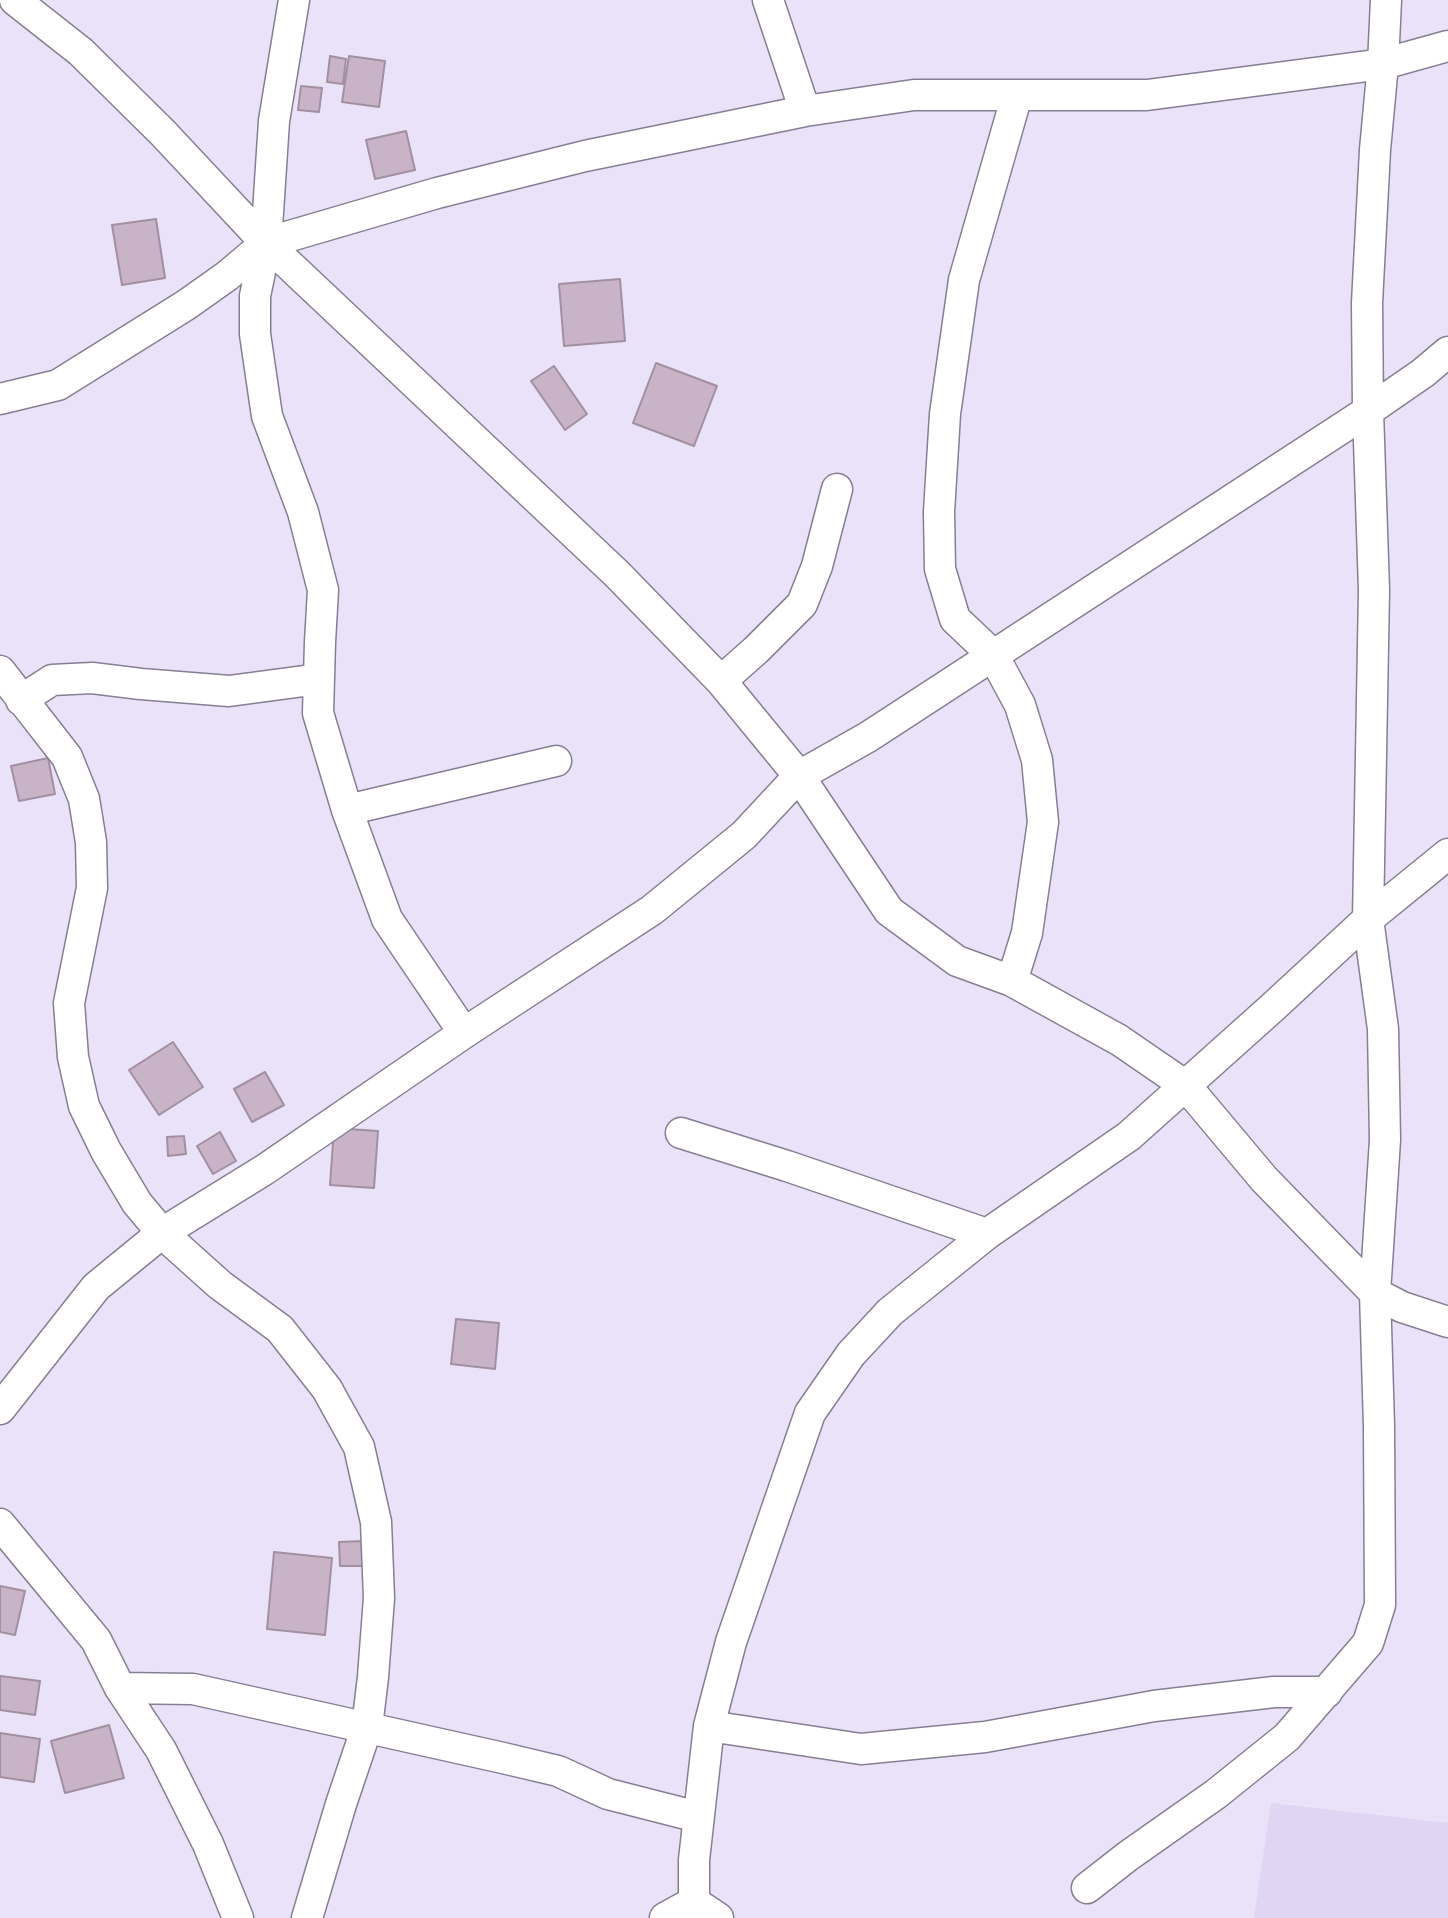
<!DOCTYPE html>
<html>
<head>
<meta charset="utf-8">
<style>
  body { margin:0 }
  canvas { display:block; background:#eae2f9 }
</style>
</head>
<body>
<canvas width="1448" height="1918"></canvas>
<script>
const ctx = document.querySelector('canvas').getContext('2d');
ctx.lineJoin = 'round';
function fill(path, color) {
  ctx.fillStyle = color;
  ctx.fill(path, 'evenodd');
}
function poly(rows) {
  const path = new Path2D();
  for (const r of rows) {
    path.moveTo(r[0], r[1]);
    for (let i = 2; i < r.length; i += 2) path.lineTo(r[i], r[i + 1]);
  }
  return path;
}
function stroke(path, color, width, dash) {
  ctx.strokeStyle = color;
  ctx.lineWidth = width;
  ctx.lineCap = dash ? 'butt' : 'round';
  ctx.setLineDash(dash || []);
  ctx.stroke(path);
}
const built = poly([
  [1271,1803,1448,1823,1448,1918,1254,1918]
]);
const building = poly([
  [330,56,346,59,343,84,327,82,330,56],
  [349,56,385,61,379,107,342,102,349,56],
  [301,86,322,88,319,112,298,110,301,86],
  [406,131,415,170,375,179,366,140,406,131],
  [156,219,165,278,122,285,112,225,156,219],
  [620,279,625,341,564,346,559,284,620,279],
  [656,363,717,386,694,446,633,423,656,363],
  [554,366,587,414,565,430,531,381,554,366],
  [48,758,55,794,19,801,11,766,48,758],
  [173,1042,203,1087,159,1115,129,1070,173,1042],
  [265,1072,284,1105,252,1122,234,1089,265,1072],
  [334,1128,378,1131,374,1188,330,1185,334,1128],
  [220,1132,236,1161,213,1174,197,1146,220,1132],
  [184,1136,186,1154,168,1156,167,1137,184,1136],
  [456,1319,499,1323,495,1369,451,1364,456,1319],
  [364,1541,364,1566,340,1566,339,1542,364,1541],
  [274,1552,332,1558,325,1635,267,1629,274,1552],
  [0,1586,25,1591,15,1635,0,1632,0,1586],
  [0,1676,40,1681,35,1715,0,1710,0,1676],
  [109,1725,124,1778,65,1793,51,1741,109,1725],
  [0,1733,40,1739,34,1782,0,1777,0,1733]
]);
const street = poly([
  [15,0,81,52,163,133,266,243,617,574,721,681,799,776,889,911,957,961,1012,981,1119,1040,1186,1086,1264,1179,1375,1293,1402,1307,1448,1322],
  [294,0,274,121,266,243,255,296,255,334,267,416,303,512,323,590,320,642,318,713,347,810,387,919,464,1033],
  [768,0,805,111],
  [0,399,58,385,186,305,227,276,266,243,437,193,585,156,805,111,914,95,1147,95,1383,64,1448,46],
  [0,671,67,757,84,799,91,842,92,888,69,1003,73,1057,84,1106,106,1151,137,1203,162,1233,220,1285,280,1329,327,1389,359,1447,376,1522,379,1598,373,1677,367,1727,341,1804,307,1918],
  [721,681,756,650,802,604,817,566,837,489],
  [21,700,52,680,92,678,141,684,229,691,319,679],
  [347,810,556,761],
  [1012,981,1027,933,1043,822,1037,760,1020,705,993,655,955,619,940,569,939,512,945,414,964,280,1017,95],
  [681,1133,787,1166,987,1234],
  [0,1409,96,1287,162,1233,264,1170,464,1033,652,910,744,835,799,776,868,737,1368,411,1423,373,1448,352],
  [0,1524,96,1640,120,1688,161,1750,208,1844,238,1918],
  [120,1688,193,1689,503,1758,558,1771,608,1794,698,1817],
  [709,1726,861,1749,985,1737,1154,1706,1274,1692,1327,1692],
  [1087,1888,1128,1856,1216,1794,1287,1737,1368,1643,1380,1605,1379,1426,1375,1293,1385,1140,1383,1029,1368,919,1374,590,1368,411,1367,303,1375,150,1383,64,1386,0],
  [665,1918,694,1902,718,1918],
  [692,1918,694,1902,694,1860,709,1726,731,1642,810,1413,851,1354,890,1312,987,1234,1129,1136,1273,1007,1368,919,1448,854]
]);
fill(built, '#e0d5f3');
fill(building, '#c8b4c6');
stroke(building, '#a28fa0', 2);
stroke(street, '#867e93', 33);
stroke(street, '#fff', 30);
</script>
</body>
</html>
